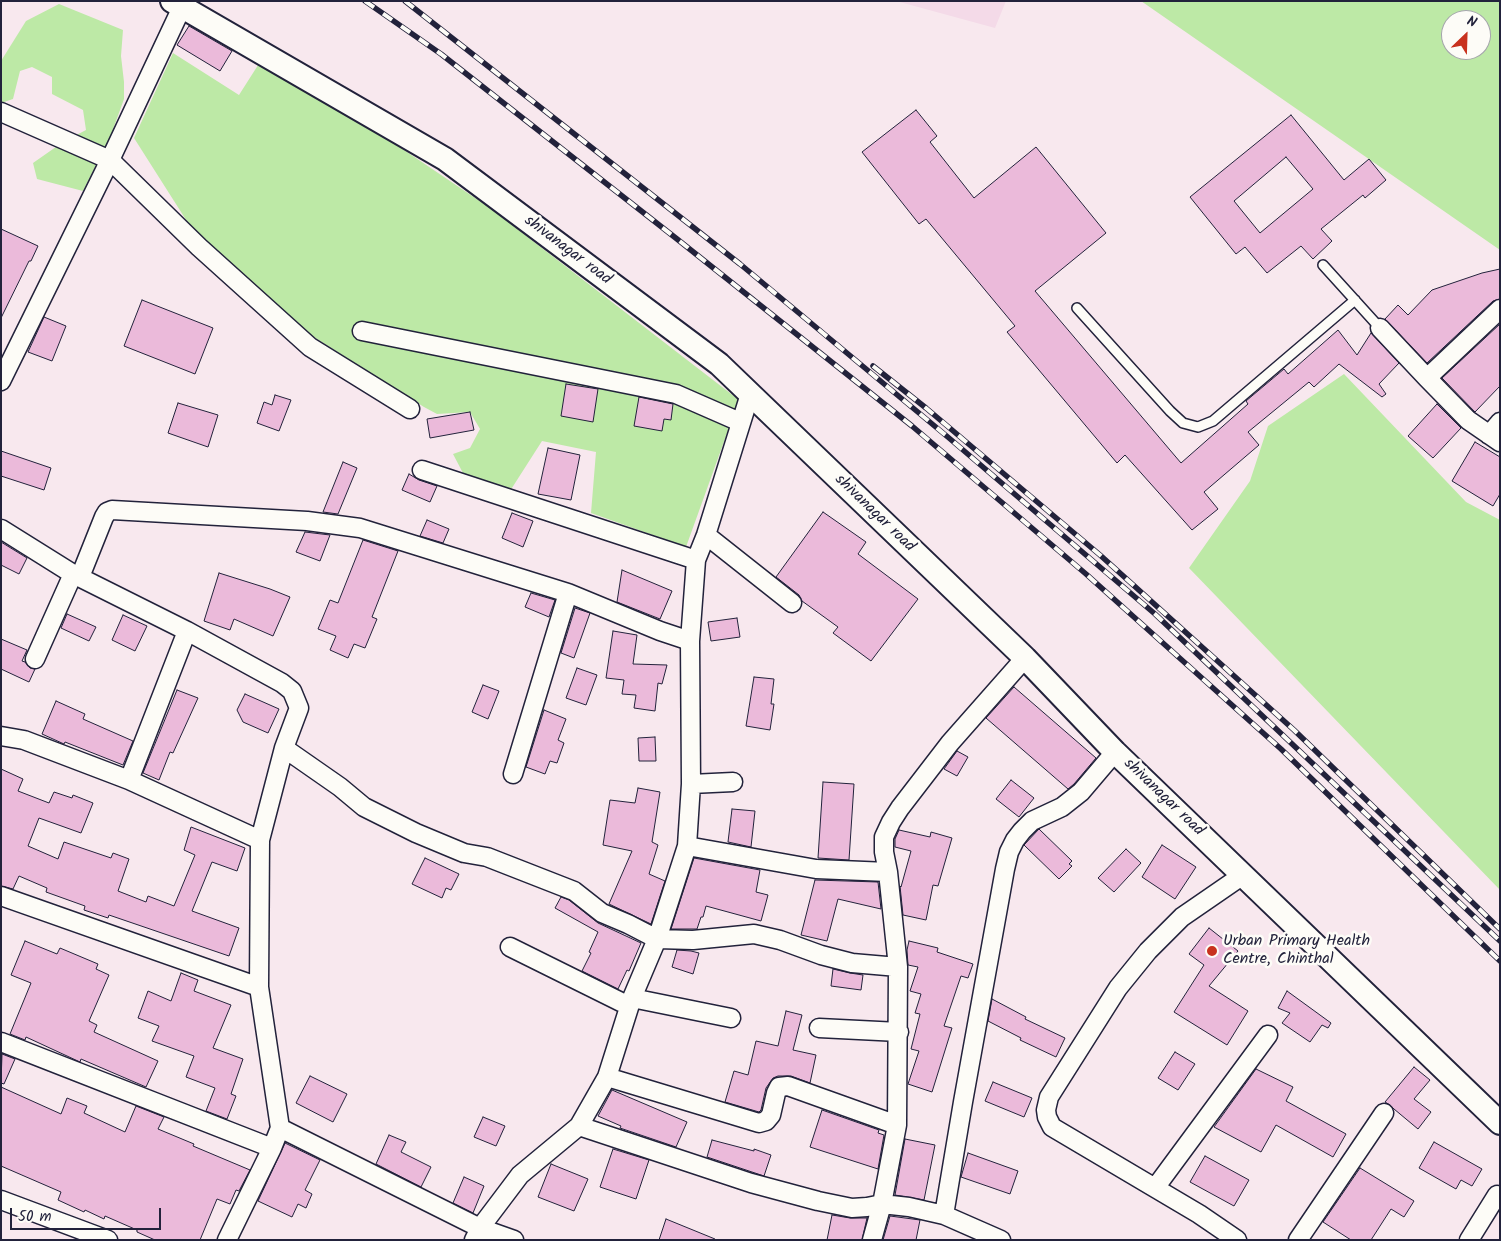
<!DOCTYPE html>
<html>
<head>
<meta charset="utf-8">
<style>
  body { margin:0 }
  #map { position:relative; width:1501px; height:1241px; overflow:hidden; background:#f8e8ee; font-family:Kalam,sans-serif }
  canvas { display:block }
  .frame { position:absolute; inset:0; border:2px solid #22223b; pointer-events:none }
  .north { position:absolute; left:1441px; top:10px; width:50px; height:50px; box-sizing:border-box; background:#fdfcf7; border:1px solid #a5a5ac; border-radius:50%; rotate:24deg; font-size:14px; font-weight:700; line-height:20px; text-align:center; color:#22223b }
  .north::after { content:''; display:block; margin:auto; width:18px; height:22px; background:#c8321e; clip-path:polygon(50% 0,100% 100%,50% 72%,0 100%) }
  .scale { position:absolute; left:10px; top:1208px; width:151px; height:22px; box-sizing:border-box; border:2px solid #22223b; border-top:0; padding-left:6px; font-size:15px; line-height:18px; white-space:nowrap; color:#22223b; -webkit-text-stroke:4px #fdfcf7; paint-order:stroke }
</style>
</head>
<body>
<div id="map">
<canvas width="1501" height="1241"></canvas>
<div class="frame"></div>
<div class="north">N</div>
<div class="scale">50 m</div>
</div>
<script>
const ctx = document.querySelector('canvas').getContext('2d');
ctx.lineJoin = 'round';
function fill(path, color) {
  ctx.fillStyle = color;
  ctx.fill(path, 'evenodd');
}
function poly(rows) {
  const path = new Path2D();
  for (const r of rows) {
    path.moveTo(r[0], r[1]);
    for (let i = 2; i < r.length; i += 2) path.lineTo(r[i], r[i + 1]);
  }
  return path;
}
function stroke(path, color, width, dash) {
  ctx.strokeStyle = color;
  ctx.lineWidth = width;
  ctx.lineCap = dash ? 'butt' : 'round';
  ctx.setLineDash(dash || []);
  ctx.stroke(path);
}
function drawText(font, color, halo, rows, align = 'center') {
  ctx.font = font + ' Kalam,sans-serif';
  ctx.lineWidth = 5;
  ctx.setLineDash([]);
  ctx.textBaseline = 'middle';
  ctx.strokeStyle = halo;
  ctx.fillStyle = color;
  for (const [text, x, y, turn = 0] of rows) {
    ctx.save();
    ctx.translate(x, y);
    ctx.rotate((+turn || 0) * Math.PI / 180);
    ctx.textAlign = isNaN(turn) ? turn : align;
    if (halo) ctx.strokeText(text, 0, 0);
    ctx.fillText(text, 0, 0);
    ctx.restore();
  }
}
const built = poly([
  [896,1,1006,1,995,28]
]);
const green = poly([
  [1141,1,1500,1,1500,250],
  [1451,20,1481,20,1481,50,1451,50],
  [59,4,123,30,121,56,124,82,124,99,111,135,83,191,37,179,33,163,63,142,86,130,83,110,52,94,52,77,32,67,20,71,13,99,1,103,1,61,26,21],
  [173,53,239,95,260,62,364,123,490,208,739,400,686,547,591,513,596,452,542,441,510,491,464,475,453,454,470,448,480,429,470,412,437,414,424,407,295,325,195,234,134,138],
  [1344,374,1466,502,1500,520,1500,890,1189,568,1250,481,1268,426]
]);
const building = poly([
  [189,26,232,51,220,71,177,45,189,26],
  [916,110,937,136,930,142,974,198,1036,147,1106,233,1035,291,1181,463,1248,404,1246,401,1284,369,1288,374,1338,330,1357,355,1371,333,1399,363,1379,384,1386,394,1382,397,1339,364,1314,387,1309,382,1248,432,1259,445,1204,492,1218,509,1192,530,1125,455,1117,463,1007,332,1015,326,926,219,919,224,862,152,916,110],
  [1291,115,1344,180,1369,159,1386,180,1365,198,1363,195,1321,229,1332,241,1313,259,1301,246,1267,273,1245,247,1236,254,1190,197,1291,115],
  [1286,157,1313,189,1260,233,1234,201,1286,157],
  [1,229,38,246,31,261,29,261,1,318,1,229],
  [1500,269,1500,299,1493,301,1427,363,1385,319,1398,305,1408,315,1432,290,1482,273,1500,269],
  [142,300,213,328,195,374,124,346,142,300],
  [44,317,66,326,52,361,28,352,44,317],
  [1500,324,1500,386,1475,412,1442,378,1500,324],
  [566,384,598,389,593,422,561,416,566,384],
  [275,395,291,400,279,431,257,423,264,402,272,405,275,395],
  [639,397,673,404,671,420,664,419,662,431,634,426,639,397],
  [178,403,218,415,208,447,168,433,178,403],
  [1437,404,1461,428,1433,458,1408,436,1437,404],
  [470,412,474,430,430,438,427,419,470,412],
  [1475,442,1500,457,1500,494,1493,506,1452,481,1475,442],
  [548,448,580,455,571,500,538,494,548,448],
  [1,451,51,468,44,490,1,476,1,451],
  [343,462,357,468,338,514,323,512,343,462],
  [409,474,419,480,437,486,430,502,402,490,409,474],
  [823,512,866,542,858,554,918,599,871,661,833,633,838,627,802,601,799,595,776,577,823,512],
  [512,513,533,521,523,547,502,538,512,513],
  [427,520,449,529,443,543,420,536,427,520],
  [305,532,330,535,320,561,296,552,305,532],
  [363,540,398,551,372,617,377,619,365,648,354,644,348,658,330,650,336,636,318,629,330,600,338,603,363,540],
  [1,542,27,558,19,574,1,565,1,542],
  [622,570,672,591,660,619,617,602,622,570],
  [219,573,270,589,290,597,273,636,234,619,230,630,204,621,219,573],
  [531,593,555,600,549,617,525,607,531,593],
  [575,608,590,613,574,658,561,653,575,608],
  [67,614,96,627,89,641,61,628,67,614],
  [123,615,147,626,135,651,112,640,123,615],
  [737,618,740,637,711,641,708,622,737,618],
  [613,631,637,635,633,664,667,665,662,684,658,683,655,711,634,708,636,695,622,694,624,680,606,678,613,631],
  [1,639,27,650,22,661,25,662,30,668,35,669,29,682,1,669,1,639],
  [577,668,597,675,586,705,566,698,577,668],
  [754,677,774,679,771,704,774,704,770,730,746,726,754,677],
  [483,685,499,691,488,719,472,712,483,685],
  [1014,687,1096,758,1074,784,1068,789,986,718,1014,687],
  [177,690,198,698,173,753,170,752,159,780,143,773,177,690],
  [245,694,279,709,268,733,243,722,237,710,245,694],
  [56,701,85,714,83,719,133,741,123,765,65,742,64,744,42,734,56,701],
  [544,710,566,719,558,740,564,743,557,763,550,761,545,774,526,767,544,710],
  [655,737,656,761,639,761,638,738,655,737],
  [957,751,968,757,957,776,944,769,957,751],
  [1,769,23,779,18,791,49,803,54,792,72,798,73,795,93,803,81,833,39,818,28,846,58,859,64,842,111,858,113,853,129,859,118,891,146,902,148,896,174,906,195,855,184,850,191,827,245,848,237,871,212,862,192,911,239,928,229,956,109,915,108,918,84,910,85,906,46,892,47,888,19,876,13,889,1,886,1,769],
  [1011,780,1034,798,1019,817,996,799,1011,780],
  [823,782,854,784,849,860,818,858,823,782],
  [638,788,660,792,652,842,658,845,649,874,665,881,651,924,609,904,632,851,603,845,610,800,635,803,638,788],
  [732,809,755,811,751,847,728,842,732,809],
  [1039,829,1072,861,1069,864,1072,866,1059,879,1024,845,1039,829],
  [899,830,930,837,931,832,952,838,938,886,933,885,926,920,903,915,900,886,901,887,911,851,895,847,895,839,899,830],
  [1162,845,1196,867,1175,899,1142,877,1162,845],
  [1126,849,1141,863,1114,892,1098,878,1126,849],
  [425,858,459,874,451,890,446,888,442,898,412,884,425,858],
  [694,858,760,870,756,892,768,895,761,921,706,906,703,917,701,917,697,929,671,929,694,858],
  [815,880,878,882,881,909,838,899,827,941,801,935,815,880],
  [561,897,569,900,598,923,641,943,629,971,627,970,618,989,582,971,591,953,589,952,598,932,555,908,561,897],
  [1209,928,1238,951,1209,986,1248,1011,1227,1045,1174,1012,1204,965,1189,954,1209,928],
  [25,941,57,954,60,948,98,964,96,969,109,975,89,1021,97,1025,94,1032,158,1061,146,1087,81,1059,80,1062,26,1037,25,1040,10,1034,31,983,11,975,25,941],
  [909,941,938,948,937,952,973,964,968,978,961,976,944,1026,952,1028,932,1092,908,1084,919,1051,911,1049,920,1014,915,1013,921,994,910,991,918,967,908,965,907,950,909,941],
  [677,950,691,951,699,953,693,974,672,967,677,950],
  [833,969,850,973,863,975,861,990,831,986,833,969],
  [181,973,198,980,194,991,231,1005,213,1048,243,1059,231,1094,236,1096,227,1119,206,1111,215,1088,186,1077,194,1056,152,1041,159,1026,138,1018,148,991,171,1001,181,973],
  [1287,991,1331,1023,1328,1028,1322,1025,1310,1042,1282,1023,1290,1013,1278,1008,1287,991],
  [992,999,1026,1017,1025,1019,1065,1038,1056,1057,1020,1040,1021,1038,988,1021,992,999],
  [786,1011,802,1015,793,1050,816,1055,810,1083,791,1076,778,1076,773,1078,766,1088,761,1110,759,1112,725,1102,734,1071,748,1075,756,1041,778,1046,786,1011],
  [1175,1052,1195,1064,1178,1090,1158,1078,1175,1052],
  [2,1054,15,1059,4,1084,1,1083,2,1054],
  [1414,1067,1430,1080,1414,1099,1431,1112,1418,1129,1394,1109,1390,1105,1385,1102,1414,1067],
  [1256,1069,1293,1087,1286,1101,1346,1134,1333,1157,1276,1125,1261,1152,1214,1127,1256,1069],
  [310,1076,347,1094,333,1122,296,1103,310,1076],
  [993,1082,1032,1098,1024,1117,985,1101,993,1082],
  [1,1087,61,1114,67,1098,87,1106,84,1113,125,1132,136,1106,164,1117,158,1129,194,1144,193,1146,250,1170,239,1191,236,1190,230,1204,217,1199,200,1240,155,1240,137,1232,137,1230,105,1216,104,1219,85,1210,84,1212,58,1200,61,1192,1,1166,1,1087],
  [612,1090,687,1122,676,1147,620,1128,621,1126,598,1116,612,1090],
  [822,1110,879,1130,878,1133,884,1135,878,1169,810,1147,822,1110],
  [483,1117,505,1126,496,1146,474,1137,483,1117],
  [389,1135,406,1142,401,1152,431,1167,421,1187,376,1164,389,1135],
  [905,1139,935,1145,924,1200,895,1195,905,1139],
  [712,1140,754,1151,754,1149,771,1155,764,1176,707,1157,712,1140],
  [1434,1142,1482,1169,1472,1186,1461,1180,1456,1189,1419,1168,1434,1142],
  [285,1143,320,1160,305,1190,312,1194,306,1208,298,1204,292,1217,258,1201,285,1143],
  [613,1149,649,1160,636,1199,600,1187,613,1149],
  [968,1153,1018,1171,1010,1194,961,1177,968,1153],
  [1205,1156,1249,1180,1234,1206,1190,1182,1205,1156],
  [551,1164,588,1179,574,1211,538,1197,551,1164],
  [1360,1168,1414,1201,1404,1217,1391,1209,1371,1240,1351,1240,1323,1222,1360,1168],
  [464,1177,484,1186,473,1213,453,1203,464,1177],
  [832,1215,850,1218,867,1218,862,1240,827,1240,832,1215],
  [890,1216,920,1220,916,1240,883,1240,890,1216],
  [666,1219,715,1239,715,1240,659,1240,666,1219]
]);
const service = poly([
  [1323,265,1380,328],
  [1077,308,1170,411,1183,423,1198,427,1213,421,1355,300]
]);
const minor = poly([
  [1,112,110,160,199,247,310,347,410,409],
  [1380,328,1427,378,1468,420,1500,442],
  [362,331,676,394,740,422],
  [1427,378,1500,309],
  [1,381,110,160,182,7],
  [1489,435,1500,422],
  [422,470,696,560],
  [1,529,73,574,187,631,282,683,292,691,299,708,284,748,260,840,259,987,280,1128,272,1148,227,1240],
  [706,535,792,603],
  [80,577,104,517,107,512,112,510,307,521,360,528,568,593,660,631,690,641],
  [35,659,73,574],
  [1,736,24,740,129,780,260,840],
  [284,748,340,787,364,807,416,833,464,853,487,857,574,891,602,913,628,924,657,939,693,940,754,934,780,940,821,955,852,963,898,967],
  [513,774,568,593],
  [129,780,187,631],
  [691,784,733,782],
  [687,846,816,869,888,872],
  [1,896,259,987],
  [510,947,629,1006],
  [632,998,731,1018],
  [819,1028,899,1032],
  [1,1042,272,1148],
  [607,1077,759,1123,766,1121,771,1115,776,1093,779,1087,788,1086,897,1125],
  [579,1126,751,1183,818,1201,852,1208,867,1207,882,1204,909,1207,944,1215],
  [280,1128,480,1228,514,1240],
  [1155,1188,1268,1035],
  [1,1200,108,1240],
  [474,1240,480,1228,520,1175,579,1126,607,1077,632,998,657,939,687,846,691,784,690,641,696,560,706,535,750,394],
  [872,1240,882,1204,897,1125,898,967,888,872,884,852,884,837,891,822,900,808,950,743,1025,658],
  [1001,1240,944,1215,963,1102,1005,869,1009,852,1015,840,1022,831,1032,821,1062,807,1081,792,1115,752],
  [1237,1240,1199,1214,1052,1127,1047,1117,1046,1110,1049,1097,1118,988,1148,951,1182,917,1243,875],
  [1298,1240,1384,1113],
  [1469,1240,1497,1195]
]);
const tertiary = poly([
  [172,1,445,159,719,364,1025,658,1115,752,1500,1123]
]);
const rail = poly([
  [365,1,441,54,677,239,912,426,1086,574,1281,749,1500,961],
  [405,1,740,264,949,438,1155,614,1500,941],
  [873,366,926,408,1100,555,1294,730,1500,929]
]);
const markers = [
  [1212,951,6,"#c8321e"]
];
const streetNames = [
  ["shivanagar road",567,251,37],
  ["shivanagar road",874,514,44],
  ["shivanagar road",1163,798,44]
];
const poiNames = [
  ["Urban Primary Health",1223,942],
  ["Centre, Chinthal",1223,960]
];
fill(built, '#f4dae8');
fill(green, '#bde9a6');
fill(building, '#ebbada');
stroke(building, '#22223b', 1);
stroke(service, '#22223b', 12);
stroke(minor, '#22223b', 21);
stroke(tertiary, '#22223b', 26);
stroke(service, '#fdfcf7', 9);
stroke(minor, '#fdfcf7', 18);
stroke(tertiary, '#fdfcf7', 22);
stroke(rail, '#22223b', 5.5);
stroke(rail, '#fdfcf7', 4, [11]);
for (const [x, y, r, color] of markers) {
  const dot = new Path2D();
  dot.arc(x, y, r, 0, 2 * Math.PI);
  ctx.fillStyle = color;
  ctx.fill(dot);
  stroke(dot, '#fdfcf7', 2);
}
drawText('16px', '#22223b', '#fdfcf7', streetNames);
drawText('16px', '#22223b', '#fdfcf7', poiNames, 'left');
</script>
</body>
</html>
